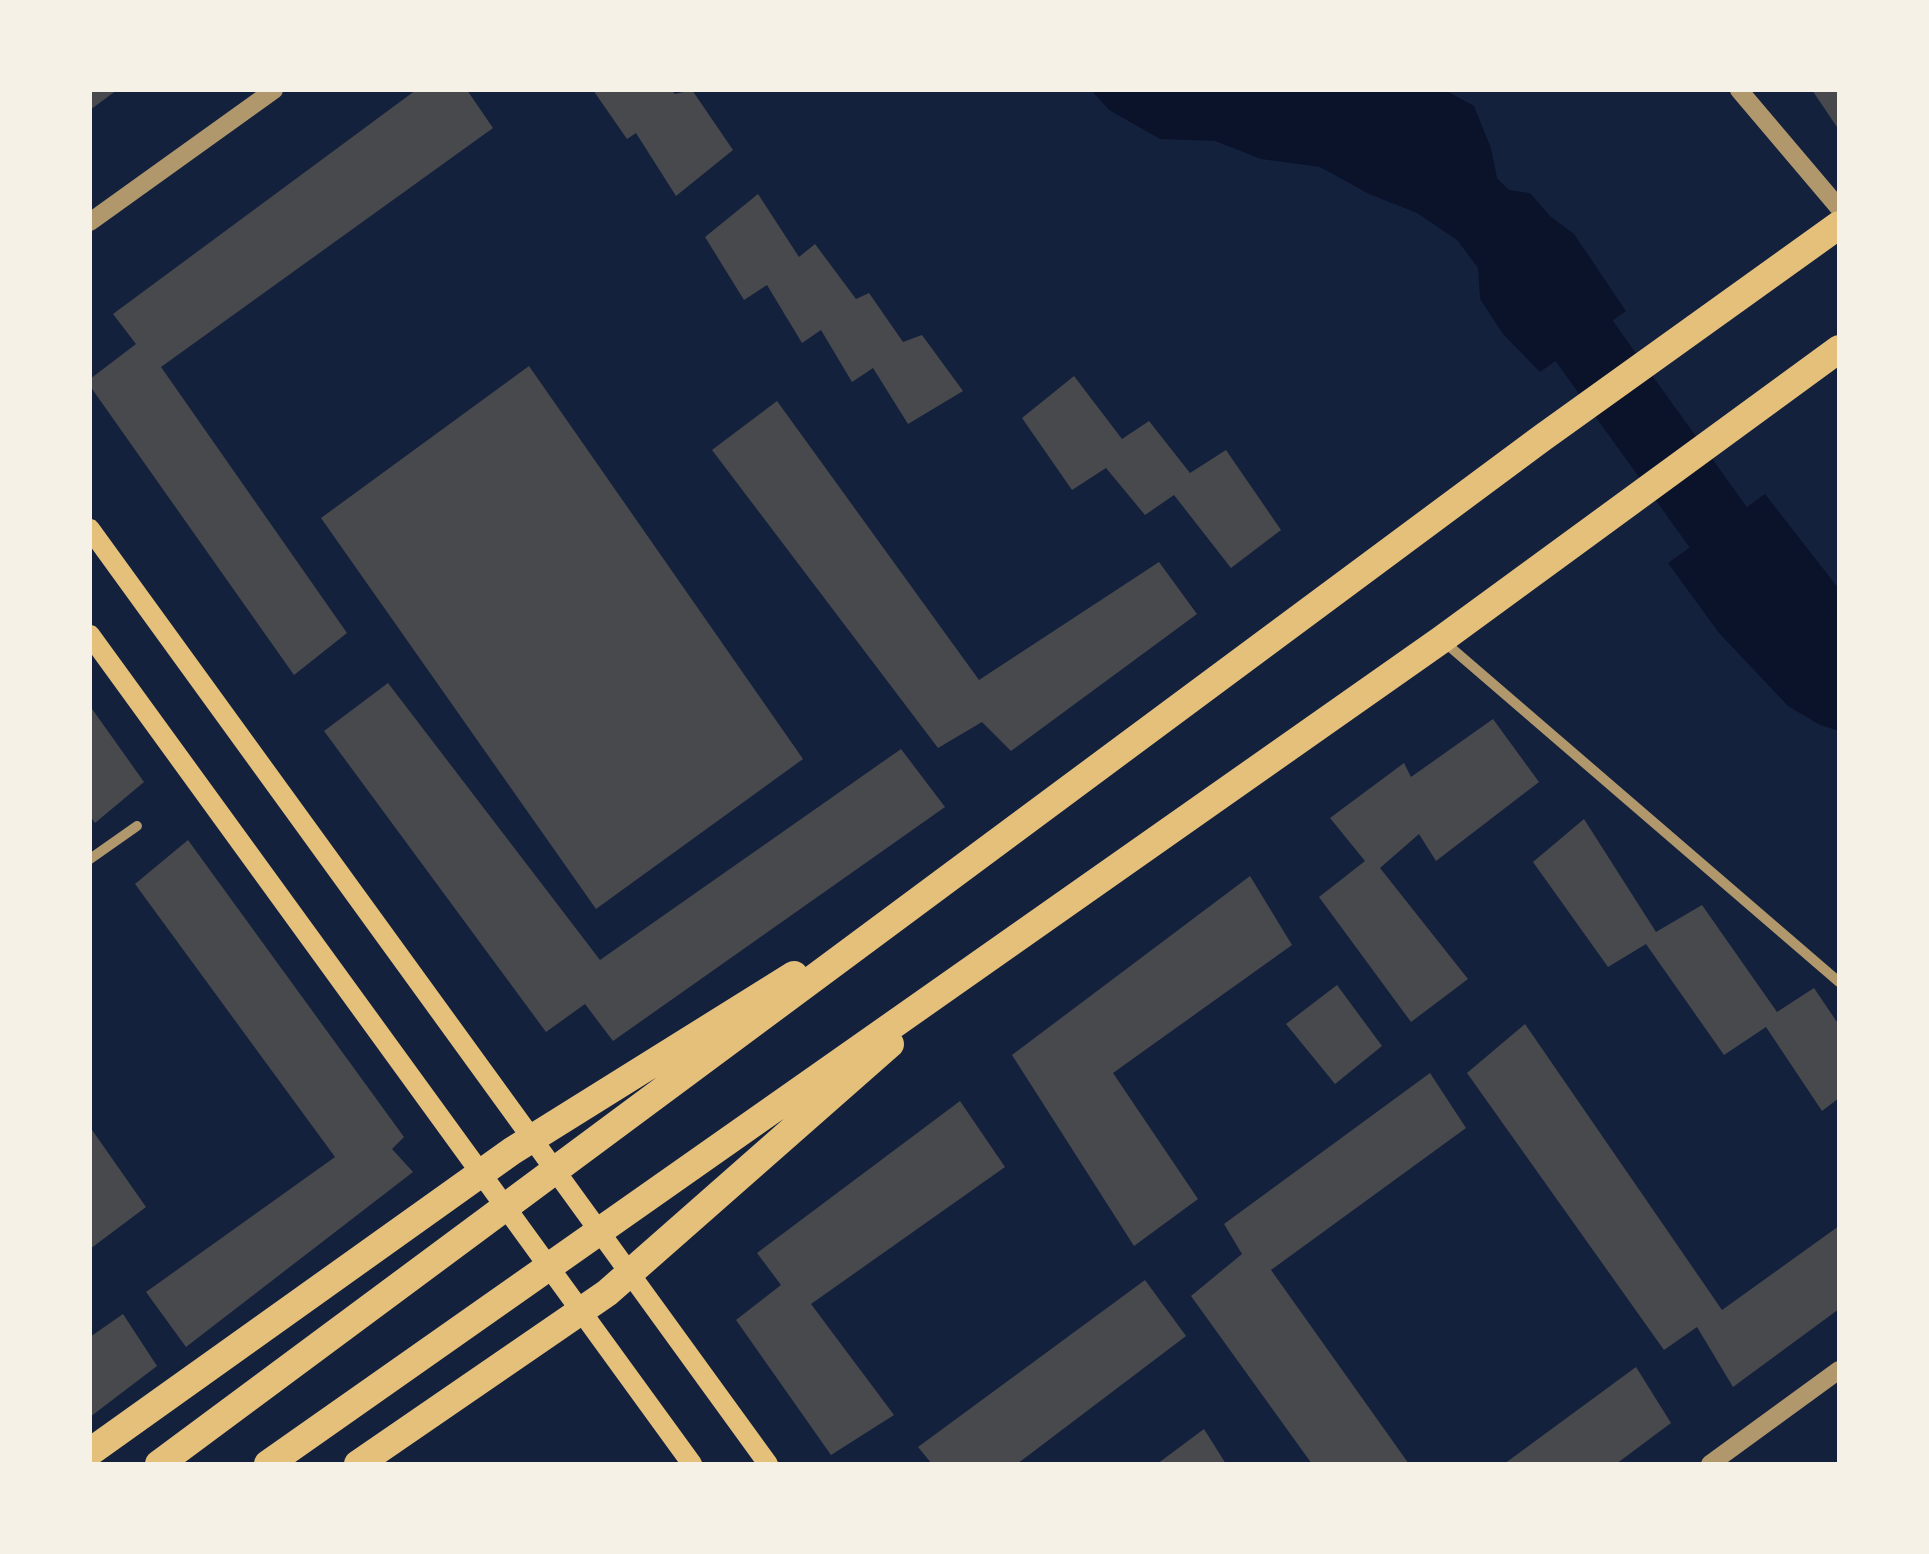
<!DOCTYPE html>
<html>
<head>
<meta charset="utf-8">
<style>
  body { margin:0 }
  #map { position:relative; width:1929px; height:1554px; overflow:hidden; background:#14213d; font-family:"PT Sans Narrow",sans-serif }
  canvas { display:block }
  .frame { position:absolute; inset:0; border:92px solid #f6f1e7; pointer-events:none }
</style>
</head>
<body>
<div id="map">
<canvas width="1929" height="1554"></canvas>
<div class="frame"></div>
</div>
<script>
const ctx = document.querySelector('canvas').getContext('2d');
ctx.lineJoin = 'round';
function fill(path, color) {
  ctx.fillStyle = color;
  ctx.fill(path, 'evenodd');
}
function poly(rows) {
  const path = new Path2D();
  for (const r of rows) {
    path.moveTo(r[0], r[1]);
    for (let i = 2; i < r.length; i += 2) path.lineTo(r[i], r[i + 1]);
  }
  return path;
}
function stroke(path, color, width, dash) {
  ctx.strokeStyle = color;
  ctx.lineWidth = width;
  ctx.lineCap = dash ? 'butt' : 'round';
  ctx.setLineDash(dash || []);
  ctx.stroke(path);
}
const water = poly([
  [1091,90,1445,90,1474,106,1491,148,1497,178,1509,190,1530,193,1550,216,1574,234,1626,311,1540,372,1503,334,1480,299,1478,268,1457,240,1417,213,1369,194,1320,167,1261,159,1215,141,1160,139,1109,110],
  [1765,494,1839,589,1839,731,1820,725,1788,706,1719,633,1668,563]
]);
const river = poly([
  [1528,263,1744,563,1818,653,1839,660]
]);
const building = poly([
  [90,90,117,90,90,110],
  [416,90,467,90,493,128,161,367,347,633,294,675,90,386,90,379,136,344,113,314],
  [593,90,671,90,675,94,692,90,733,150,676,196,636,133,627,139],
  [1812,90,1839,90,1839,130],
  [758,194,799,257,815,244,856,299,869,293,903,342,922,335,963,391,908,424,873,368,852,382,821,330,802,343,767,285,744,300,705,237],
  [529,366,803,759,596,909,321,518],
  [1074,376,1122,439,1149,421,1190,473,1226,450,1281,530,1231,568,1174,495,1145,515,1106,468,1072,490,1022,418],
  [777,401,979,680,1159,562,1197,614,1011,751,982,722,938,748,712,450],
  [388,683,600,960,901,749,945,807,613,1041,585,1004,546,1032,324,731],
  [90,706,144,782,95,823,90,816],
  [1493,719,1539,782,1436,861,1419,834,1380,868,1468,979,1411,1022,1319,897,1365,861,1330,818,1404,763,1411,777],
  [1584,819,1656,932,1702,905,1777,1012,1814,988,1839,1025,1839,1098,1822,1111,1766,1027,1724,1055,1646,944,1608,967,1533,862],
  [188,840,404,1137,392,1149,413,1172,186,1347,146,1292,335,1157,135,884],
  [1250,876,1292,945,1113,1073,1198,1199,1134,1246,1012,1055],
  [1337,985,1382,1046,1335,1084,1286,1024],
  [1525,1024,1722,1310,1839,1226,1839,1309,1733,1387,1697,1327,1664,1350,1467,1073],
  [1430,1073,1466,1128,1271,1270,1409,1464,1312,1464,1191,1296,1242,1254,1224,1224],
  [960,1101,1005,1167,811,1304,894,1415,831,1455,736,1320,781,1285,757,1253],
  [90,1127,146,1207,90,1249],
  [1145,1280,1186,1336,1017,1464,932,1464,918,1447],
  [123,1314,157,1366,90,1417,90,1337],
  [1636,1367,1671,1423,1616,1464,1504,1464],
  [1204,1429,1226,1464,1157,1464]
]);
const minor = poly([
  [1442,640,1839,982],
  [90,859,137,826]
]);
const tertiary = poly([
  [1739,90,1839,208],
  [90,222,274,90],
  [1710,1464,1839,1370]
]);
const secondary = poly([
  [90,529,768,1464],
  [90,635,692,1464]
]);
const trunk = poly([
  [90,1452,512,1151,794,975],
  [159,1464,1542,438,1839,225],
  [268,1464,1441,640,1839,349],
  [358,1464,607,1293,890,1044]
]);
fill(water, '#0b132b');
stroke(river, '#0b132b', 70);
fill(building, '#48494c');
stroke(minor, '#b1986c', 10);
stroke(tertiary, '#b1986c', 18);
stroke(secondary, '#e5c07b', 20);
stroke(trunk, '#e5c07b', 28);
</script>
</body>
</html>
